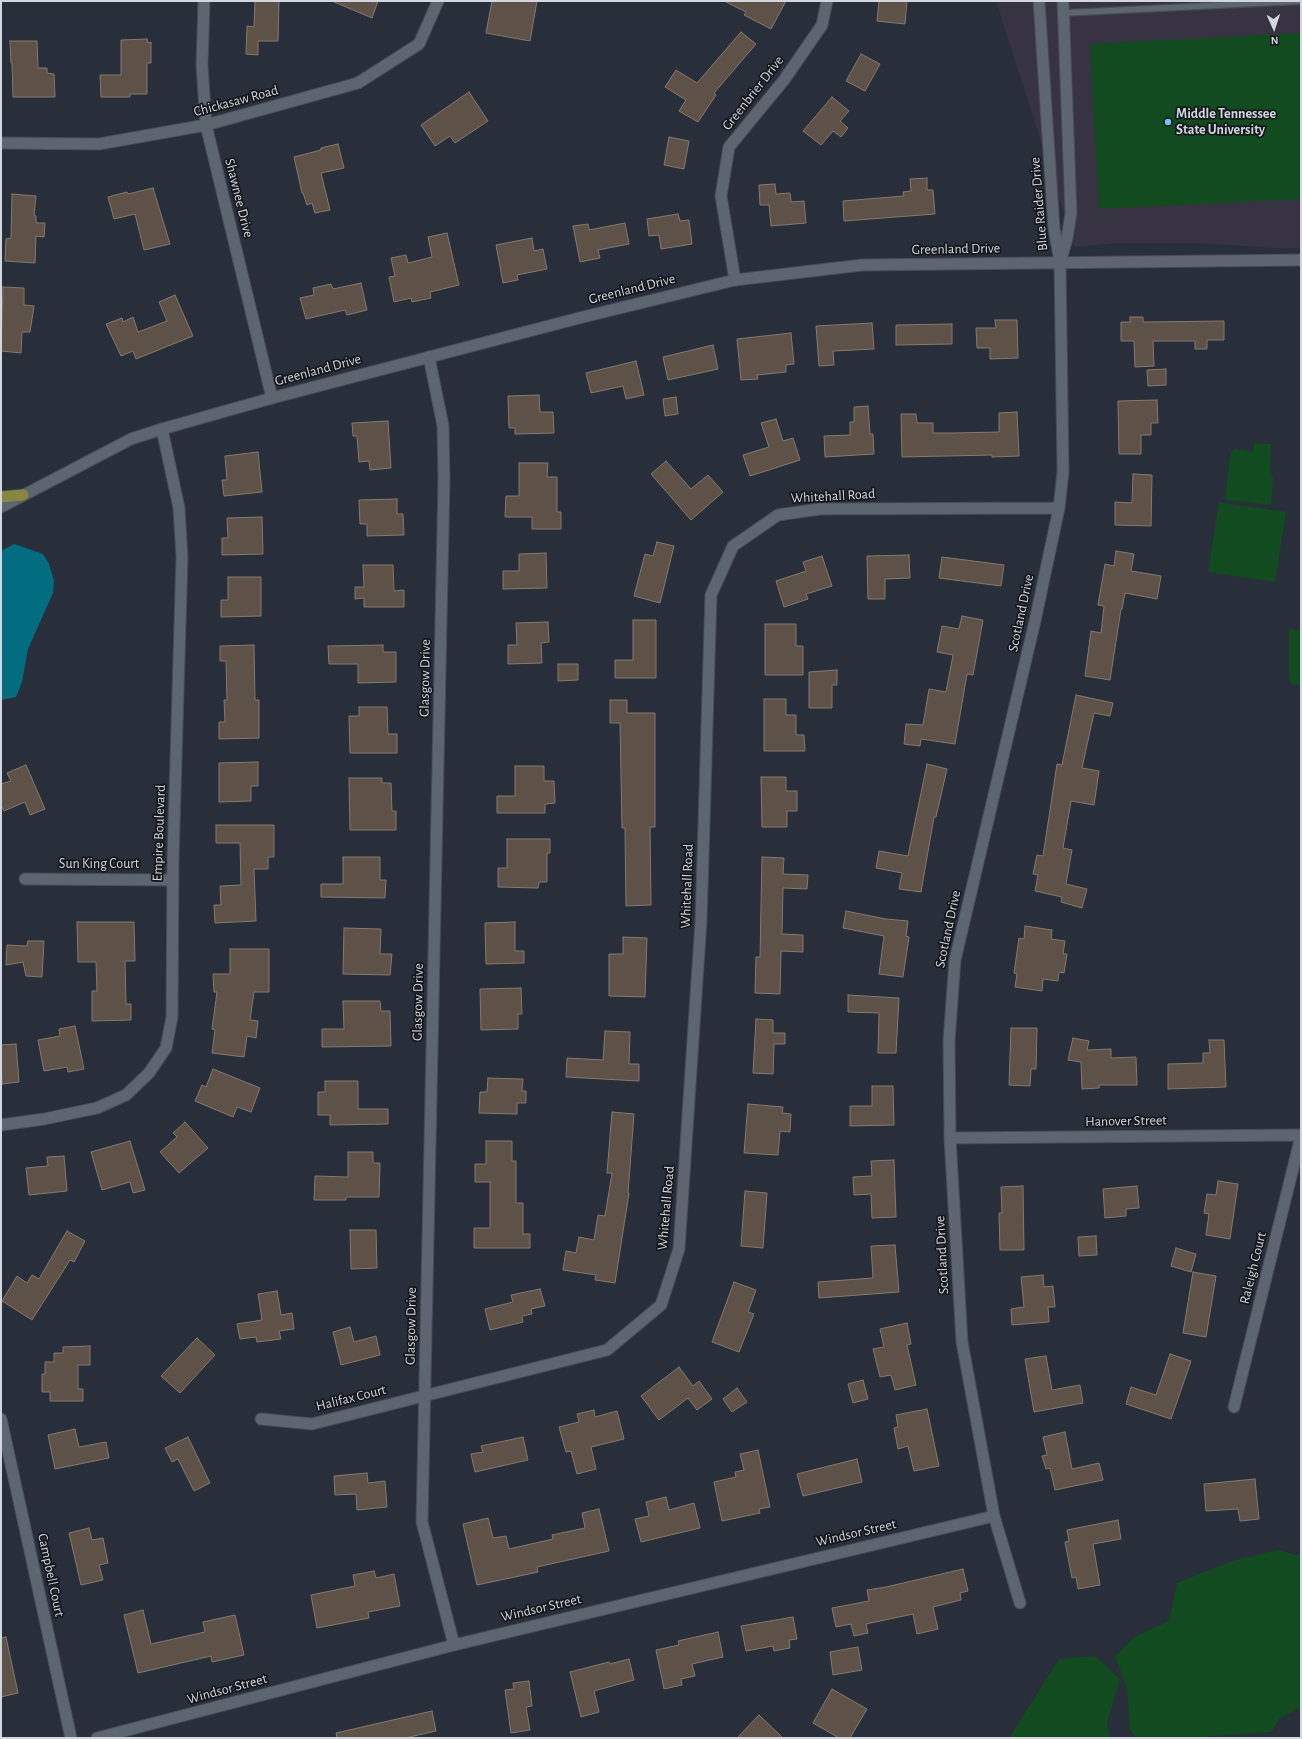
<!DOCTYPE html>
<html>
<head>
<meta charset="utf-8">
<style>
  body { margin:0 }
  #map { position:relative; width:1302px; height:1739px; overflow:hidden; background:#282f3a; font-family:"Alegreya Sans",sans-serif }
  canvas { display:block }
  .frame { position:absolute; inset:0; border:2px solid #d2d6de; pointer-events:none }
  .north { position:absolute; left:1254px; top:8px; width:40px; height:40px; -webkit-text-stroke:3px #14171c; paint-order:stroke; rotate:177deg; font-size:11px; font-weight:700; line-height:16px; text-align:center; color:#d2d6de }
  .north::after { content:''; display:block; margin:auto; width:14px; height:18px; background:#d2d6de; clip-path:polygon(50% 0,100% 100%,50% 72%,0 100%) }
</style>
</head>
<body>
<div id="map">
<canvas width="1302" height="1739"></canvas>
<div class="frame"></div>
<div class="north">N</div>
</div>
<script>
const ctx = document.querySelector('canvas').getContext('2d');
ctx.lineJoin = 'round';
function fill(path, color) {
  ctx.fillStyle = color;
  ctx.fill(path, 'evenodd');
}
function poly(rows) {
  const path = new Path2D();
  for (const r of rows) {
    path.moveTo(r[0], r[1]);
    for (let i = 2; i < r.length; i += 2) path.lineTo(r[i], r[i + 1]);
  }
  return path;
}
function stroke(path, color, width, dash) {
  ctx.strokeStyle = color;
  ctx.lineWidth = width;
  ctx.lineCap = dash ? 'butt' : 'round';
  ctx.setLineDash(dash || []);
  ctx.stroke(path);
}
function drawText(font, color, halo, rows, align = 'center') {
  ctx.font = font + ' "Alegreya Sans",sans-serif';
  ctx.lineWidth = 3.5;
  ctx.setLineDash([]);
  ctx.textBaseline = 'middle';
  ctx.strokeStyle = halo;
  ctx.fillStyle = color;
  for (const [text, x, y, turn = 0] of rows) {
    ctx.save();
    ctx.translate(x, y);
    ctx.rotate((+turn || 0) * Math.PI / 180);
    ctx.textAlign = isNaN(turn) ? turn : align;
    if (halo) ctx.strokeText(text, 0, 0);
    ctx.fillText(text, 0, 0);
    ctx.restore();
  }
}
const education = poly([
  [996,1,1301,1,1301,248,1276,248,1197,243,1117,243,1075,247]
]);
const green = poly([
  [1301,33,1301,199,1099,209,1090,44],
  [1254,443,1271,444,1270,468,1273,480,1271,505,1227,500,1225,496,1231,452,1234,449,1253,452],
  [1219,502,1286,512,1275,582,1208,572],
  [1289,630,1301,630,1301,685,1291,684,1289,679],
  [1278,1550,1301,1556,1301,1707,1280,1718,1271,1732,1183,1738,1137,1738,1130,1729,1127,1687,1115,1657,1134,1637,1169,1621,1177,1583,1232,1561],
  [1095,1656,1120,1679,1107,1723,1110,1738,1009,1738,1059,1659]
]);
const water = poly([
  [14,544,43,554,49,564,54,581,53,593,28,649,22,682,16,697,1,700,1,551]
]);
const building = poly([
  [255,1,279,1,278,41,258,41,258,55,246,54,247,26,254,27,255,1],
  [332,1,378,1,372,18,332,1],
  [492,1,537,1,530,41,486,33,492,1],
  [724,1,786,1,771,29,744,15,746,12,724,1],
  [879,1,907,1,905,24,877,21,879,1],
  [741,32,756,44,714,93,716,95,698,122,679,111,686,100,665,87,676,70,697,83,741,32],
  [147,39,148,43,151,42,151,63,147,63,147,94,130,94,130,97,101,97,100,75,121,75,121,40,147,39],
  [10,41,37,41,38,68,47,68,47,73,54,74,55,97,13,97,12,63,11,63,10,41],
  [861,54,880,64,865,91,846,81,861,54],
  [469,92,488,121,455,143,450,136,435,146,421,125,469,92],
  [832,97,849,111,840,121,848,128,841,137,833,131,821,145,803,131,832,97],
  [669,137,689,141,684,169,664,165,669,137],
  [338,144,344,168,321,173,330,210,315,213,312,203,307,205,303,193,302,193,294,157,321,150,321,148,338,144],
  [927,178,927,190,933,190,935,214,844,221,843,201,904,196,903,192,911,191,910,179,927,178],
  [775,184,776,194,790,193,791,202,804,201,806,223,771,226,769,205,760,205,759,185,775,184],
  [153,188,170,244,144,250,135,214,114,219,108,197,127,192,128,194,153,188],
  [12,194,36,196,34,215,36,216,36,223,45,223,44,237,36,236,35,263,5,261,6,239,11,238,12,194],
  [678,214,680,221,689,220,692,244,661,249,659,235,649,236,647,219,678,214],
  [625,223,629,244,598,250,600,258,580,262,573,226,588,224,589,230,625,223],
  [447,233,459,285,430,292,431,298,412,302,411,298,394,302,389,277,395,276,391,258,406,255,408,263,432,257,428,237,447,233],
  [532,238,534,251,543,249,547,269,517,275,518,280,503,283,496,245,532,238],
  [361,283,367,310,347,315,345,310,306,319,300,298,314,295,313,288,331,284,333,289,361,283],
  [3,287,24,288,24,305,34,306,30,332,22,332,21,353,1,351,3,287],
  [175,295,193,336,136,359,133,351,121,356,106,324,122,318,123,322,133,317,138,332,167,321,159,302,175,295],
  [1130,317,1143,317,1143,322,1224,321,1224,340,1207,340,1207,349,1195,349,1195,341,1153,341,1154,366,1135,367,1134,341,1121,341,1121,322,1130,322,1130,317],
  [995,320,1017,320,1018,358,990,359,990,348,977,348,976,328,996,328,995,320],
  [872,323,874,349,833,351,834,365,819,366,816,326,872,323],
  [952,324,952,344,896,345,896,325,952,324],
  [791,333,794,364,786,365,786,372,757,375,758,379,741,380,737,339,791,333],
  [713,345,718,369,668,380,663,357,713,345],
  [636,361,644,395,626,399,623,386,591,393,586,373,636,361],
  [1166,369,1166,385,1148,386,1147,370,1166,369],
  [539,395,540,412,553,412,554,433,515,434,515,428,509,428,508,396,539,395],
  [676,397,678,414,665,416,663,399,676,397],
  [1157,400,1158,423,1151,423,1151,435,1141,435,1141,454,1119,454,1118,401,1157,400],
  [868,406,870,434,873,434,874,454,825,457,824,436,850,435,850,422,854,422,854,407,868,406],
  [1017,412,1019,456,992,457,992,455,902,457,901,414,916,414,917,423,933,423,933,433,953,433,999,432,999,413,1017,412],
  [776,419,783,441,793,438,800,460,750,476,743,455,769,447,761,423,776,419],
  [388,421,391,468,370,470,369,461,359,462,357,436,353,436,352,423,388,421],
  [258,452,262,492,224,496,222,480,227,480,225,456,258,452],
  [666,461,691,489,708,475,723,492,691,520,651,474,666,461],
  [519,463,548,463,547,477,557,477,557,512,561,512,561,529,532,529,532,517,505,517,506,496,519,496,519,463],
  [1133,474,1152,475,1151,526,1115,525,1115,502,1132,503,1133,474],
  [397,499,397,514,403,514,404,535,367,536,367,524,360,524,359,500,397,499],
  [262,517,263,554,222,555,222,538,228,538,227,518,262,517],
  [657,542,674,546,660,603,634,596,645,554,653,556,657,542],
  [1116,551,1134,554,1131,571,1161,576,1157,599,1125,593,1122,609,1121,609,1110,680,1085,676,1091,631,1101,633,1104,606,1098,605,1105,564,1114,566,1116,551],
  [546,553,547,588,503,589,503,571,519,571,519,554,546,553],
  [909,555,910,578,885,579,885,599,868,599,867,556,909,555],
  [822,556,832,586,806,594,808,599,784,607,776,581,806,571,803,562,822,556],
  [942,557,1004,565,1001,586,939,578,942,557],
  [363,565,393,565,394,591,404,590,404,607,364,607,364,598,355,599,355,587,364,587,363,565],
  [228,577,261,577,261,616,221,617,221,600,228,600,228,577],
  [962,616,983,620,973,675,967,674,955,744,921,739,920,746,904,744,906,724,923,725,929,689,946,692,953,655,937,652,942,626,959,629,962,616],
  [633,620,656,620,656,678,615,678,615,660,633,660,633,620],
  [548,622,549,642,541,643,542,663,508,664,508,645,517,645,516,623,548,622],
  [765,624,796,624,796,646,803,646,803,675,765,675,765,624],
  [254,645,255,700,259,700,259,738,219,739,219,722,225,722,224,700,227,700,226,661,220,661,220,646,254,645],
  [383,645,383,652,396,652,396,682,358,683,358,664,329,664,328,646,383,645],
  [558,664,578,664,578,680,558,681,558,664],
  [837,670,837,685,832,685,832,708,809,708,809,672,837,670],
  [1076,695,1113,703,1110,716,1094,713,1082,768,1099,771,1094,805,1071,801,1063,848,1072,850,1066,884,1087,889,1082,908,1061,902,1062,897,1035,891,1038,875,1033,874,1037,855,1043,856,1057,764,1062,765,1076,695],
  [764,699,786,699,786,715,796,715,796,735,804,735,805,751,764,751,764,699],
  [610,700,627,700,627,713,655,713,655,827,650,827,651,905,626,906,625,828,622,828,620,723,610,723,610,700],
  [359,707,387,707,388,734,397,734,397,753,350,753,349,716,359,716,359,707],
  [258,762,258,786,251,786,251,801,219,802,219,763,258,762],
  [927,764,947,769,936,817,934,817,921,892,899,889,902,873,876,868,879,851,908,856,927,764],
  [26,765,45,809,30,815,25,802,4,811,1,805,1,784,11,781,7,773,26,765],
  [515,766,544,766,544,781,554,781,555,803,545,804,545,813,497,813,497,796,515,796,515,766],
  [761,777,786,777,786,791,797,791,797,811,787,811,787,827,762,827,761,777],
  [349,778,382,778,382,783,391,783,392,811,396,811,396,830,350,830,349,778],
  [216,825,274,825,274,857,268,857,268,869,254,869,256,921,215,923,214,905,221,905,220,886,241,885,240,843,216,843,216,825],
  [507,839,550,839,550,853,547,853,547,882,539,882,538,888,498,887,498,868,507,868,507,839],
  [343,857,380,857,380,880,386,880,385,898,321,897,321,884,343,884,343,857],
  [762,857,784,858,783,874,808,875,807,889,783,888,782,934,803,935,803,952,781,951,780,994,755,993,756,957,760,957,762,857],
  [846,911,886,919,908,921,906,936,909,937,903,977,879,974,884,936,843,928,846,911],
  [77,922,134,922,135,961,125,961,126,1004,131,1004,131,1020,92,1021,92,991,97,991,96,962,78,962,77,922],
  [515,922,515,951,524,951,524,963,486,964,485,923,515,922],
  [1025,926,1052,930,1051,939,1065,941,1063,954,1067,954,1064,973,1059,972,1058,981,1043,979,1042,991,1015,987,1017,974,1014,973,1019,938,1024,939,1025,926],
  [344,928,381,929,380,954,392,954,390,975,343,974,344,928],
  [623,937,647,938,645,997,609,996,609,954,623,954,623,937],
  [28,941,44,941,42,977,26,976,23,962,6,965,7,945,27,946,28,941],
  [230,949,269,949,269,992,254,992,250,1020,258,1021,256,1038,247,1036,244,1057,212,1053,215,1030,212,1029,217,992,214,992,213,974,230,974,230,949],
  [521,988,522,1014,518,1014,518,1029,481,1030,480,989,521,988],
  [848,995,899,998,896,1053,878,1053,879,1013,848,1012,848,995],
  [343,1001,380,1001,381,1011,390,1011,391,1046,322,1047,322,1029,344,1029,343,1001],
  [756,1019,773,1020,773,1033,785,1033,785,1044,774,1044,773,1074,753,1073,756,1019],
  [75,1026,84,1069,68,1072,67,1067,44,1071,38,1040,60,1036,59,1029,75,1026],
  [1011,1028,1037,1028,1036,1069,1031,1069,1030,1086,1009,1085,1011,1028],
  [605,1031,630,1032,629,1064,639,1064,639,1081,566,1077,567,1058,603,1060,605,1031],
  [1073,1038,1089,1041,1087,1050,1111,1049,1111,1058,1136,1057,1137,1085,1099,1085,1099,1088,1082,1089,1081,1062,1068,1060,1073,1038],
  [1209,1040,1224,1040,1226,1087,1168,1089,1168,1064,1203,1063,1203,1053,1210,1053,1209,1040],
  [16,1044,19,1082,2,1084,1,1045,16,1044],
  [213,1069,260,1088,251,1112,237,1107,233,1117,195,1101,202,1085,206,1087,213,1069],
  [488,1078,523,1079,522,1091,526,1091,526,1103,517,1103,517,1114,479,1113,480,1092,487,1092,488,1078],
  [325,1081,358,1081,358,1109,388,1109,388,1124,330,1125,330,1115,318,1115,318,1092,325,1092,325,1081],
  [872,1086,893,1086,894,1125,850,1126,850,1106,872,1106,872,1086],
  [748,1104,783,1107,782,1113,791,1114,790,1132,780,1131,778,1155,744,1153,748,1104],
  [612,1112,634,1114,628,1193,629,1193,615,1283,595,1280,596,1275,563,1270,566,1251,576,1253,579,1237,594,1240,598,1215,605,1216,612,1173,607,1173,612,1112],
  [185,1122,208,1148,179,1173,160,1152,177,1137,173,1133,185,1122],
  [130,1141,145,1190,133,1193,130,1182,102,1190,91,1152,130,1141],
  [486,1141,512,1141,512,1161,516,1161,516,1203,523,1203,523,1234,530,1234,530,1248,474,1248,474,1228,490,1228,490,1182,475,1182,475,1164,486,1164,486,1141],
  [348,1152,373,1152,373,1163,380,1163,379,1197,346,1197,346,1200,314,1200,315,1176,348,1177,348,1152],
  [64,1156,67,1191,29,1195,26,1168,48,1166,47,1157,64,1156],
  [894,1160,896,1217,872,1218,871,1194,854,1195,853,1177,872,1176,871,1161,894,1160],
  [1218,1181,1238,1184,1230,1239,1206,1235,1209,1214,1204,1213,1207,1194,1216,1195,1218,1181],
  [1023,1186,1024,1250,1000,1250,999,1213,1002,1213,1001,1187,1023,1186],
  [1137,1186,1139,1208,1126,1209,1126,1216,1105,1218,1103,1189,1137,1186],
  [745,1191,767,1193,763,1248,741,1246,745,1191],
  [350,1230,376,1230,377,1268,351,1269,350,1230],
  [67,1231,85,1241,74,1262,70,1260,32,1320,2,1301,17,1276,27,1283,32,1275,39,1279,67,1231],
  [1096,1236,1097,1255,1079,1256,1078,1237,1096,1236],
  [895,1245,899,1292,819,1298,818,1282,873,1278,871,1246,895,1245],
  [1176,1248,1196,1254,1191,1272,1171,1266,1176,1248],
  [1193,1272,1216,1276,1206,1337,1183,1333,1193,1272],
  [1043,1275,1044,1287,1053,1286,1055,1307,1048,1307,1049,1322,1012,1325,1011,1309,1024,1307,1021,1277,1043,1275],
  [734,1282,756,1290,748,1312,754,1314,739,1352,712,1342,734,1282],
  [540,1289,545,1306,531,1309,532,1314,522,1316,523,1322,490,1330,485,1309,513,1302,511,1295,540,1289],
  [277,1291,281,1315,292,1313,294,1329,279,1331,281,1339,257,1342,256,1337,240,1339,237,1324,262,1320,258,1294,277,1291],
  [907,1323,911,1344,907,1345,916,1385,895,1390,891,1375,880,1377,873,1349,884,1347,880,1329,907,1323],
  [350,1327,354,1342,376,1336,380,1355,341,1365,333,1332,350,1327],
  [197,1338,215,1355,180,1393,161,1376,197,1338],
  [90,1346,90,1365,78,1365,78,1389,83,1389,83,1401,50,1401,50,1392,42,1392,42,1374,45,1374,45,1362,54,1362,54,1353,63,1353,63,1347,90,1346],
  [1170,1354,1191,1361,1171,1419,1126,1404,1131,1387,1156,1395,1170,1354],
  [1046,1356,1052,1390,1080,1385,1083,1403,1034,1412,1025,1359,1046,1356],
  [679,1367,693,1386,699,1381,712,1399,697,1410,688,1398,659,1420,641,1396,679,1367],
  [863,1380,868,1399,853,1403,848,1384,863,1380],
  [737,1388,747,1402,732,1412,723,1399,737,1388],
  [927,1409,939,1466,914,1471,908,1446,898,1449,894,1428,898,1427,896,1415,927,1409],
  [594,1410,595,1417,617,1411,624,1439,591,1447,596,1469,577,1474,571,1451,566,1452,559,1427,579,1422,577,1414,594,1410],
  [75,1429,79,1447,106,1442,109,1458,55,1469,48,1435,75,1429],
  [1065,1432,1072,1469,1099,1463,1103,1480,1055,1490,1050,1468,1046,1469,1042,1456,1047,1455,1043,1437,1065,1432],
  [188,1437,210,1483,194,1491,178,1459,172,1462,165,1448,188,1437],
  [523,1437,528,1460,475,1472,471,1454,483,1452,481,1446,523,1437],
  [758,1450,770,1507,759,1509,760,1513,722,1521,714,1482,736,1477,735,1472,744,1470,740,1454,758,1450],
  [857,1459,862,1482,803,1496,797,1474,857,1459],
  [367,1473,368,1483,385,1481,387,1507,357,1510,356,1494,335,1495,334,1476,367,1473],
  [1255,1479,1259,1519,1240,1521,1238,1509,1206,1511,1204,1484,1255,1479],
  [666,1497,669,1510,694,1503,700,1528,641,1542,635,1519,649,1516,646,1502,666,1497],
  [599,1509,609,1551,537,1567,538,1572,477,1585,463,1524,488,1518,493,1538,506,1536,509,1549,553,1539,552,1535,585,1528,582,1513,599,1509],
  [1118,1520,1121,1539,1093,1544,1100,1585,1078,1589,1076,1577,1072,1578,1065,1542,1069,1541,1067,1530,1118,1520],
  [89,1528,92,1540,103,1538,108,1563,99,1565,103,1580,81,1585,69,1533,89,1528],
  [963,1569,968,1591,960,1593,961,1600,933,1607,938,1629,917,1634,913,1614,866,1624,868,1633,854,1636,851,1624,836,1627,832,1608,869,1601,867,1590,886,1587,963,1569],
  [374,1571,376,1578,394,1574,400,1606,368,1612,369,1618,317,1628,311,1595,355,1586,353,1575,374,1571],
  [143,1610,151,1644,205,1632,203,1622,235,1615,244,1655,212,1662,211,1656,138,1673,124,1615,143,1610],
  [793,1617,797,1639,789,1640,790,1648,774,1651,773,1646,746,1651,741,1626,793,1617],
  [718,1632,723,1657,692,1664,695,1676,681,1679,682,1685,664,1689,656,1650,679,1645,678,1641,718,1632],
  [6,1637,18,1693,1,1697,1,1638,6,1637],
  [858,1647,862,1670,833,1675,830,1652,858,1647],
  [629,1659,634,1680,594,1691,599,1712,581,1717,570,1672,609,1662,610,1664,629,1659],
  [529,1681,532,1706,526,1707,530,1730,511,1733,505,1690,514,1689,513,1683,529,1681],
  [832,1689,867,1709,850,1738,839,1738,813,1723,832,1689],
  [432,1711,436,1731,405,1738,337,1738,336,1733,432,1711],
  [759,1715,783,1738,737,1738,759,1715]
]);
const service = poly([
  [1064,13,1301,1]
]);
const minor = poly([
  [204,1,202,65,206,125,272,398],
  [1,143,99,144,206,125,358,83,419,44,438,1],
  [1061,260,1067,238,1071,213,1063,1],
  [735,280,721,196,729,147,784,80,822,25,827,1],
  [429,357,443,426,444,480,422,1522,454,1645],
  [25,879,172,880],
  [1,1125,44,1119,97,1108,126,1095,149,1073,166,1048,172,1017,173,860,182,557,179,508,162,429],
  [950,1138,1301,1135],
  [1234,1407,1301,1136],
  [1,1419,71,1738],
  [261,1419,312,1424,607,1350,661,1305,679,1249,701,921,711,595,733,546,778,515,820,509,1059,508],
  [1020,1603,994,1516,962,1342,950,1138,949,1041,955,960,1035,621,1059,508,1063,472,1060,262,1054,228,1039,1],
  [97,1738,454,1645,994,1516]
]);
const tertiary = poly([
  [1,507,131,439,162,429,272,398,583,317,735,280,862,265,1301,260]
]);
const primary = poly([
  [1,497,23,495]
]);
const markers = [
  [1168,122,4,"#73c1f5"]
];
const streetNames = [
  ["Greenbrier Drive",753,93,-52],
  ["Chickasaw Road",236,101,-15],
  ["Shawnee Drive",239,198,76],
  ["Blue Raider Drive",1039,204,-95],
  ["Greenland Drive",956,249,-1],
  ["Greenland Drive",632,289,-14],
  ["Greenland Drive",318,370,-15],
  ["Whitehall Road",833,496,-3],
  ["Scotland Drive",1021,613,-78],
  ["Glasgow Drive",425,678,-89],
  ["Empire Boulevard",159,833,-88],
  ["Sun King Court",99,864],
  ["Whitehall Road",687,886,-88],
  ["Scotland Drive",948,929,-78],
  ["Glasgow Drive",418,1002,-89],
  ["Hanover Street",1126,1121,-1],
  ["Whitehall Road",666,1208,-85],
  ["Scotland Drive",942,1255,-93],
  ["Raleigh Court",1253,1268,-76],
  ["Glasgow Drive",411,1326,-89],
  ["Halifax Court",351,1398,-14],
  ["Windsor Street",856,1533,-13],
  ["Campbell Court",51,1575,78],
  ["Windsor Street",541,1608,-13],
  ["Windsor Street",227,1689,-15]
];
const poiNames = [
  ["Middle Tennessee",1176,114],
  ["State University",1176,130]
];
fill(education, '#383343');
fill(green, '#114b1f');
fill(water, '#026d81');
fill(building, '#5e5248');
stroke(building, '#85796e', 1);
stroke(service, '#474c56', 8);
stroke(minor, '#474c56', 13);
stroke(tertiary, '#474c56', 13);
stroke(primary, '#474c56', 13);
stroke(service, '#5d6571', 5.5);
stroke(minor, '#5d6571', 11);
stroke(tertiary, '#5d6571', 11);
stroke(primary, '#88873f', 11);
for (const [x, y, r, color] of markers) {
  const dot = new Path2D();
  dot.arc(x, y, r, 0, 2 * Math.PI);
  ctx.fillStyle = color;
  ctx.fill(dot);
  stroke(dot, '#14171c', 1.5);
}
drawText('14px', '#d2d6de', '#14171c', streetNames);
drawText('bold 14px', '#d2d6de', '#14171c', poiNames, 'left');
</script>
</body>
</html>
